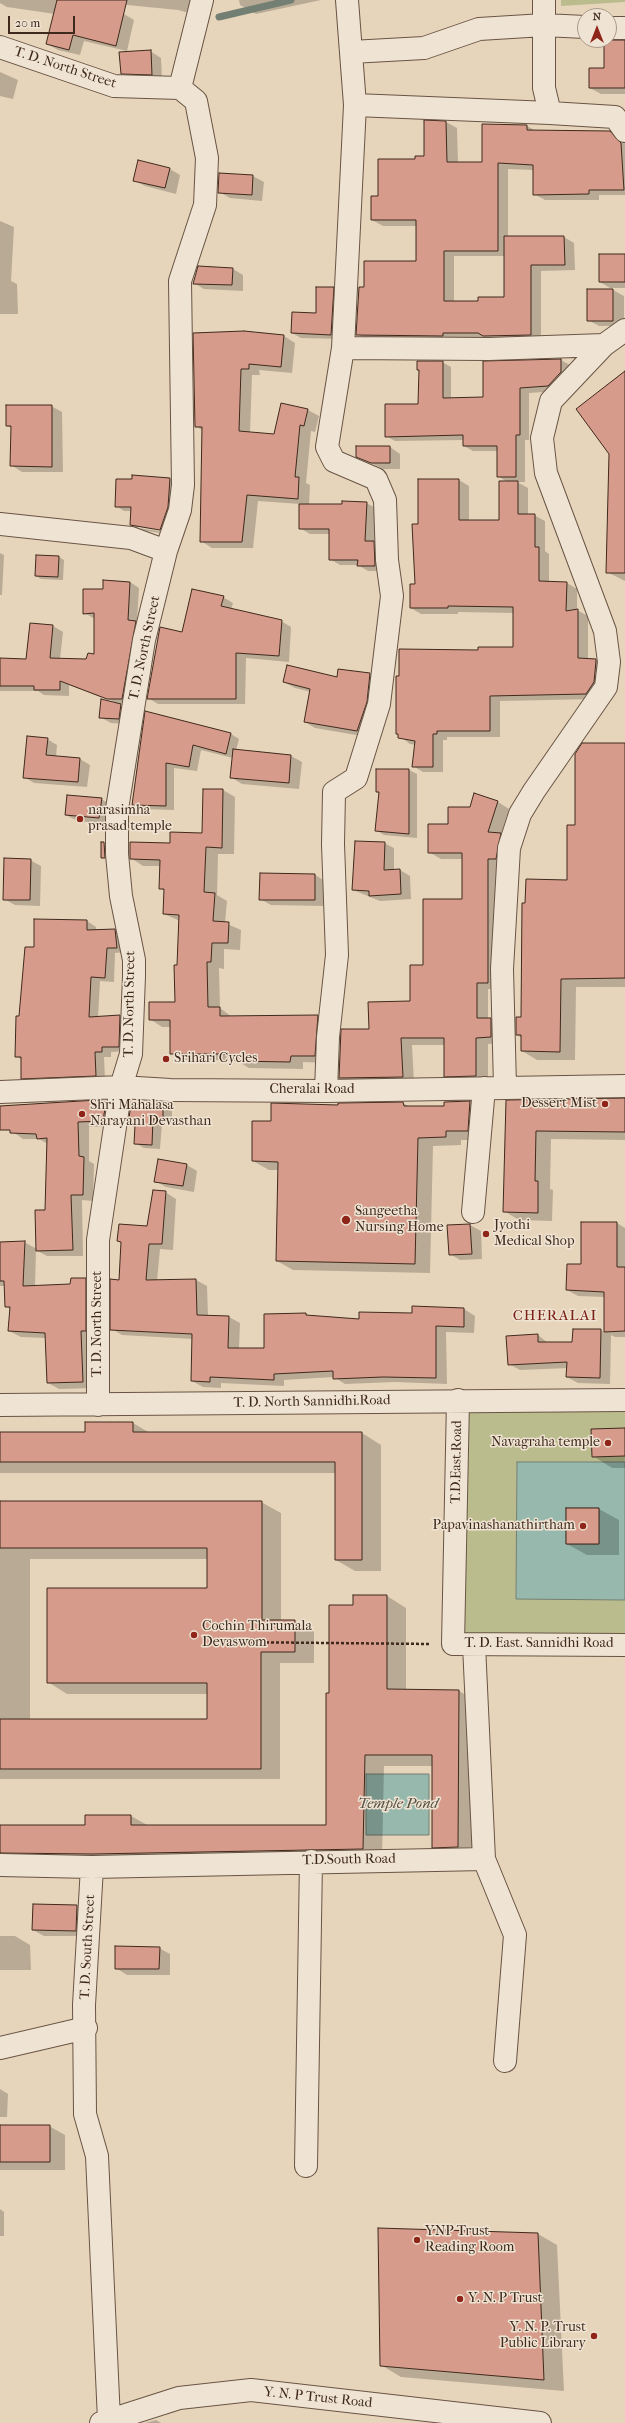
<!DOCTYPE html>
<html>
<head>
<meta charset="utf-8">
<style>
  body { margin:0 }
  #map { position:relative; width:625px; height:2423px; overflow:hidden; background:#e7d5bb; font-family:"IM FELL French Canon",serif }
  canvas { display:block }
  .north { position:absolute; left:577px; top:8px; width:40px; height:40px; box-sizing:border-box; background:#efe4d3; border:1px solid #a9998a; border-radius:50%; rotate:0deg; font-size:11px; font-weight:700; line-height:16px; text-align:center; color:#3f291d }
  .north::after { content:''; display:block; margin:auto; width:14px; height:18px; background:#8f2418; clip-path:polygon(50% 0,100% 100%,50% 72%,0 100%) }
  .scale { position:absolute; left:8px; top:16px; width:67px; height:18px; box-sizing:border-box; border:2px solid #3f291d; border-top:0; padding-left:5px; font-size:12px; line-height:14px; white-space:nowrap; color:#3f291d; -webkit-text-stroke:3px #efe4d3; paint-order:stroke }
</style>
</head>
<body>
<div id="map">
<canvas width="625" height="2423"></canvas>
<div class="north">N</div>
<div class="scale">20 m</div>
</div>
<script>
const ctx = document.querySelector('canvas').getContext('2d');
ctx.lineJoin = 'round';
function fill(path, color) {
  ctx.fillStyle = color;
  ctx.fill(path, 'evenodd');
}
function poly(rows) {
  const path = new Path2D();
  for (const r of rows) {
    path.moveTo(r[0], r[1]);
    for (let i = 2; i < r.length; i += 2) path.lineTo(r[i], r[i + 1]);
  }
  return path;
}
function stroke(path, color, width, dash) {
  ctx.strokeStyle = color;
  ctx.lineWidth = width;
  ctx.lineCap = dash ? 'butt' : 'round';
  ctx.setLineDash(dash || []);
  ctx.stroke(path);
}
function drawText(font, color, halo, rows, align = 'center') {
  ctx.font = font + ' "IM FELL French Canon",serif';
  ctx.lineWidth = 3;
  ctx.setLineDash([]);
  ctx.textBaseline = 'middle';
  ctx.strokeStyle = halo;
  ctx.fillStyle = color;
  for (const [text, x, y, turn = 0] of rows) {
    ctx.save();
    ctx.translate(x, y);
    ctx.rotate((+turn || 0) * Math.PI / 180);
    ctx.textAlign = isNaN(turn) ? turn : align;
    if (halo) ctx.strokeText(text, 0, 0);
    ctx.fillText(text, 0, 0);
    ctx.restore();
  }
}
const green = poly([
  [561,0,625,0,625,2,561,6],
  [462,1408,625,1409,625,1428,591,1429,592,1457,625,1456,625,1462,517,1462,516,1598,625,1600,625,1635,461,1633]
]);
const water = poly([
  [517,1462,625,1462,625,1600,516,1599,517,1462],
  [566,1508,599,1508,599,1544,566,1544,566,1508],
  [366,1774,429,1774,429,1835,366,1835,366,1774]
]);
const shadow = poly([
  [0,0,71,0,124,14,134,20,127,51,84,41,80,55,58,50,47,44,55,14,7,7,0,3],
  [118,0,202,0,197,15,178,10,127,5],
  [239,0,321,0,256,14,240,5],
  [625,41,625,94,601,94,590,88],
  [150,51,161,58,162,80,132,79,121,73],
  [0,72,18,80,13,99,0,96],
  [425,121,446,122,457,128,458,163,483,163,527,126,536,131,609,132,625,143,625,195,599,195,599,200,545,200,534,194,534,170,508,169,508,237,564,237,574,243,575,270,541,271,541,340,368,340,357,334,365,288,417,262,417,226,383,226,372,220,379,197,416,160,425,157],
  [454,256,505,256,505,298,479,302,454,302],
  [170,169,180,175,176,194,145,186,134,180],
  [253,176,264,182,262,201,230,198,219,192],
  [0,221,14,227,11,281,17,284,18,314,0,314],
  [625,255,625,288,610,288,600,282],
  [233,269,243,275,243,291,204,289,194,283],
  [333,288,342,293,340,339,301,338,292,333,317,314],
  [613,290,624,296,624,326,599,326,588,320],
  [194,334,284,336,295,343,292,373,259,370,260,375,252,375,250,433,275,435,308,410,319,416,315,432,311,431,306,483,310,485,309,505,366,503,376,508,375,543,383,548,385,571,368,571,358,565,340,565,330,559,330,534,310,534,300,528,300,504,258,501,253,548,212,548,201,541,203,431,196,426],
  [561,360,570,365,557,391,529,393,529,440,525,440,525,482,517,482,528,488,528,515,534,515,545,521,545,551,549,554,549,583,567,583,577,589,577,610,588,616,588,659,596,660,606,666,596,699,500,701,500,737,447,737,447,740,443,740,443,772,423,772,413,766,416,745,410,744,397,734,479,651,514,648,514,613,458,612,458,614,421,614,411,608,416,585,419,525,459,480,469,486,469,521,500,521,507,482,498,476,498,451,473,451,464,446,464,440,395,441,386,436,419,405,442,362,451,367,451,399,484,398,484,362],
  [625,372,625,581,607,572],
  [51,406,62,412,63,472,22,472,11,465,12,428,7,426],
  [390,447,400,454,400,469,383,469,357,456],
  [133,476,170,479,179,484,169,534,139,530,131,525,131,511,124,511,116,506,133,480],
  [138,526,165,530,165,532,138,528],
  [0,553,4,555,2,595,0,595],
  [59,557,64,560,63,580,41,579,36,576],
  [130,582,139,588,132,704,118,704,131,712,129,724,111,723,100,717,116,703,103,696,102,697,106,699,69,685,69,696,44,695,38,691,0,691,0,654,0,659,27,660,31,624,53,626,63,632,60,659,87,660,95,656,95,619,84,613,104,590],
  [223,597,233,603,231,609,281,621,291,627,289,662,246,658,245,704,158,704,148,698,183,633],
  [370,674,380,680,368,737,315,728,305,722,311,692,295,688,284,682],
  [146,712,231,734,239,739,236,751,291,756,302,762,299,789,242,784,232,778,233,758,201,750,197,771,174,768,174,810,141,809,133,804],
  [47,739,57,745,56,757,80,759,90,765,87,787,34,783,24,777],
  [625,744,625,987,576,987,575,1060,537,1060,522,1051,522,1038,517,1035,522,1018,526,904,568,881,576,826],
  [409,770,417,774,417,838,384,835,376,830,379,793,377,792],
  [223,790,235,797,234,854,218,854,217,895,227,901,225,923,241,930,240,950,224,949,224,969,219,968,220,1008,232,1017,318,1016,330,1024,327,1063,303,1062,303,1069,249,1068,236,1060,183,1060,171,1053,171,1027,162,1027,150,1019,176,1003,180,921,164,914,165,891,160,888,161,866,143,866,131,858,203,834],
  [475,795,498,802,509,809,501,834,512,840,499,989,488,989,488,1019,502,1026,503,1043,488,1044,488,1082,456,1083,445,1076,445,1045,412,1045,414,1083,352,1084,340,1078,370,1030,411,1002,424,966,463,900,463,859,441,859,429,852,449,825,470,808],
  [101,799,112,805,110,824,77,821,66,815],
  [384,843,394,848,394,871,400,870,410,876,411,899,380,901,353,890],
  [30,860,41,866,40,906,15,905,4,899],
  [315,875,325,881,325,906,271,905,260,899],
  [35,920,87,921,96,927,96,931,115,930,124,935,126,952,115,953,114,982,100,981,98,1017,120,1016,129,1022,128,1051,111,1052,111,1057,104,1057,105,1080,31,1083,22,1078,22,1060,16,1056,20,1017,34,948],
  [625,1098,625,1140,551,1139,550,1189,553,1190,552,1221,519,1220,504,1211,507,1101],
  [470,1102,486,1111,483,1140,461,1140,461,1145,433,1146,430,1273,293,1270,277,1261,278,1170,269,1170,253,1161,272,1122,339,1106,403,1103,410,1107,445,1107],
  [106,1103,116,1109,114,1126,89,1127,89,1161,94,1164,93,1201,82,1200,83,1256,47,1256,36,1250,35,1286,71,1285,85,1279,97,1286,94,1388,59,1389,48,1383,46,1338,21,1337,9,1331,10,1309,6,1306,5,1286,0,1286,0,1243,24,1242,37,1249,46,1211,48,1144,39,1139,23,1139,13,1132],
  [132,1105,163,1106,172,1111,172,1123,162,1123,160,1149,144,1148,135,1143,136,1128,129,1124],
  [187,1165,197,1171,194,1192,166,1187,155,1181],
  [165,1192,176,1199,173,1250,160,1249,157,1281,196,1280,207,1286,208,1316,229,1317,240,1323,239,1349,265,1349,306,1314,310,1316,360,1320,413,1314,413,1307,464,1309,475,1316,474,1333,446,1332,447,1384,395,1382,345,1384,334,1377,284,1380,284,1386,221,1383,221,1388,203,1387,192,1381,193,1339,122,1335,112,1329,120,1281,122,1243,118,1241,148,1227],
  [617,1223,625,1228,625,1337,615,1337,611,1335,610,1384,578,1383,567,1377,568,1368,520,1370,509,1364,538,1335,548,1343,573,1343,601,1330,605,1333,605,1297,578,1296,567,1290,582,1265],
  [470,1225,481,1231,482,1259,460,1260,450,1254],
  [133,1423,150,1433,362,1433,381,1445,381,1571,355,1571,336,1560,336,1473,0,1473,0,1433,86,1433],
  [625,1429,625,1468,612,1468,593,1456],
  [0,1502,261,1502,281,1513,281,1621,294,1621,314,1632,314,1663,280,1663,280,1779,0,1779],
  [30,1559,208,1559,208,1589,48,1682,67,1694,208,1694,208,1720,30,1720],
  [567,1509,599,1509,619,1520,619,1555,587,1555,567,1544],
  [387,1596,406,1608,406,1690,459,1691,478,1702,477,1858,452,1858,433,1847,433,1766,384,1766,382,1860,0,1869,0,1826,86,1826,86,1816,131,1816,149,1826,327,1826,330,1694,354,1606],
  [34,1905,77,1906,88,1912,86,1936,44,1936,33,1930],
  [0,1936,15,1936,30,1945,31,1970,0,1970],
  [159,1948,170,1954,170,1975,127,1975,116,1968],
  [0,2089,8,2094,7,2117,0,2117],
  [0,2126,49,2126,65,2135,65,2170,0,2170],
  [0,2209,4,2212,4,2236,0,2236],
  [538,2234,557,2245,564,2391,401,2377,381,2365],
  [156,2420,161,2423,145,2423]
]);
const stream = poly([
  [219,17,291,0]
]);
const building = poly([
  [57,0,127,0,116,46,73,35,69,50,46,44,57,0],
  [604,40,625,40,625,88,589,88,589,68,604,68,604,40],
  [151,50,152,75,121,74,119,52,151,50],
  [424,120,446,121,447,162,482,162,482,124,527,125,527,130,610,131,621,143,624,190,589,190,589,194,533,195,533,165,498,163,498,251,444,251,444,301,478,301,478,297,504,297,504,236,564,236,565,265,531,265,531,335,483,336,478,333,443,333,443,336,356,335,359,287,364,287,364,261,416,261,416,220,371,220,371,196,378,196,378,159,415,159,415,156,424,156,424,120],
  [138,160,170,168,165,188,133,181,138,160],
  [219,173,253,175,252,195,218,193,219,173],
  [599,254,625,254,625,282,599,282,599,254],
  [198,266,233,268,232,285,193,284,198,266],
  [316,287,334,287,331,335,291,333,292,312,316,313,316,287],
  [587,289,613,289,613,321,587,321,587,289],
  [244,331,284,335,281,367,249,364,249,369,241,369,239,431,274,434,281,403,308,409,304,426,300,425,295,477,299,477,298,499,247,495,242,542,200,542,202,427,195,427,193,333,244,331],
  [561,359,561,372,548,386,520,388,520,435,516,435,516,477,497,477,497,446,463,446,463,435,385,437,385,404,418,404,419,370,417,370,417,361,443,361,443,398,483,397,483,361,561,359],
  [625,371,625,573,606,573,609,454,576,409,625,371],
  [6,405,52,405,52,467,10,466,11,426,6,426,6,405],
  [356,446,390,446,390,463,371,463,356,457,356,446],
  [132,475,170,478,168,507,160,530,130,525,131,507,115,507,116,479,132,479,132,475],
  [418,479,459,479,459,520,499,520,499,481,518,481,518,514,535,514,535,547,539,547,539,581,567,582,566,611,578,609,578,658,596,659,596,661,594,682,586,694,490,696,490,731,437,731,437,734,433,734,433,767,412,767,415,741,398,738,398,734,396,734,396,676,399,676,399,649,478,650,478,647,513,647,513,607,448,606,448,608,410,608,410,584,415,584,412,524,418,524,418,479],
  [342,501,367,502,365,541,374,541,375,566,357,566,358,560,329,560,329,529,299,529,299,504,342,504,342,501],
  [36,555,59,556,58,577,35,576,36,555],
  [103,580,130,582,128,620,136,621,122,699,107,699,60,681,60,690,34,690,34,686,0,686,0,658,26,659,30,623,53,625,50,658,86,659,88,653,94,654,94,613,83,614,83,589,103,589,103,580],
  [192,589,224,596,221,606,282,620,279,656,236,653,236,699,147,699,160,627,182,632,192,589],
  [287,665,337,677,338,669,370,673,367,702,357,731,304,722,310,689,283,682,287,665],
  [101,699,121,704,119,719,99,718,101,699],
  [145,711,231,733,226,754,193,745,189,767,166,763,166,806,132,805,145,711],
  [27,736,48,738,46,755,80,758,78,782,23,778,27,736],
  [582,743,625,743,625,978,561,979,560,1052,521,1051,521,1035,516,1035,516,1017,521,1017,522,903,525,903,526,879,567,880,567,825,575,825,575,754,582,743],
  [233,749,291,755,289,783,230,778,233,749],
  [376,769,409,769,409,834,375,831,379,792,376,792,376,769],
  [203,789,223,789,222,848,206,847,204,892,215,893,213,921,229,922,228,943,212,943,211,962,207,962,208,1007,220,1007,220,1016,318,1015,315,1056,291,1056,290,1062,235,1061,235,1054,170,1054,170,1020,149,1020,149,1002,175,1002,174,965,177,965,179,915,163,914,164,889,159,889,160,860,130,859,130,842,170,843,170,832,202,833,203,789],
  [474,793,498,801,488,832,501,833,496,859,488,859,488,983,477,983,477,1018,491,1018,491,1037,476,1038,476,1076,444,1077,444,1038,401,1038,403,1077,339,1078,341,1029,369,1029,368,1002,410,1001,410,965,423,965,423,899,462,899,462,853,428,853,428,824,448,824,448,807,470,807,474,793],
  [67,795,102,798,99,818,65,815,67,795],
  [355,841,385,842,384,870,400,869,401,894,369,896,369,891,352,890,355,841],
  [101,842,104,842,105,858,101,858,101,842],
  [4,858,31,859,30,900,3,900,4,858],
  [260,873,315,874,315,900,259,900,260,873],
  [34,919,87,920,87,930,115,929,117,948,107,948,105,978,91,977,89,1017,120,1015,119,1047,102,1047,102,1052,95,1052,96,1076,21,1079,21,1057,15,1057,16,1016,19,1016,25,947,34,947,34,919],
  [625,1098,625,1132,536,1131,535,1181,538,1181,538,1213,503,1212,506,1100,625,1098],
  [97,1100,106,1102,103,1121,78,1122,79,1156,84,1157,83,1195,71,1195,73,1250,36,1251,35,1210,45,1210,47,1138,37,1139,36,1134,10,1133,10,1130,0,1130,0,1106,97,1100],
  [470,1101,468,1131,446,1131,446,1137,418,1138,415,1264,276,1261,278,1162,252,1161,252,1121,271,1121,271,1103,338,1105,338,1103,403,1102,404,1106,444,1106,444,1102,470,1101],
  [131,1104,163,1105,163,1118,153,1119,152,1145,134,1144,135,1125,128,1125,131,1104],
  [158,1159,187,1164,183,1186,154,1182,158,1159],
  [153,1190,166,1191,162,1244,149,1244,146,1280,196,1279,197,1315,229,1316,228,1348,264,1348,264,1314,306,1313,306,1315,359,1319,359,1312,412,1313,412,1306,464,1308,464,1327,436,1326,436,1378,383,1377,333,1379,333,1371,274,1374,274,1380,210,1377,210,1382,191,1381,192,1334,110,1330,110,1279,119,1280,121,1242,117,1241,119,1224,147,1226,153,1190],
  [581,1222,617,1222,617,1267,625,1267,625,1331,604,1332,604,1292,566,1290,567,1264,581,1264,581,1222],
  [470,1224,472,1254,449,1255,447,1225,470,1224],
  [25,1241,23,1286,70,1284,71,1278,86,1278,86,1331,81,1331,83,1382,47,1383,45,1333,8,1331,10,1307,5,1307,4,1281,0,1281,0,1242,25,1241],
  [573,1329,601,1329,600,1378,566,1377,567,1362,508,1365,506,1336,538,1334,538,1342,572,1342,573,1329],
  [85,1422,133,1422,133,1432,362,1432,362,1560,335,1560,335,1462,0,1462,0,1432,85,1432,85,1422],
  [625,1428,625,1456,592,1457,591,1429,625,1428],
  [0,1501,262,1501,262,1620,295,1620,295,1652,261,1652,261,1769,0,1769,0,1719,207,1719,207,1683,47,1683,47,1588,207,1588,207,1548,0,1548,0,1501],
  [566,1508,599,1508,599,1544,566,1544,566,1508],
  [353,1595,387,1595,387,1689,459,1690,458,1847,432,1848,432,1755,365,1755,363,1849,92,1854,0,1853,0,1825,85,1825,85,1815,131,1815,131,1825,326,1825,326,1693,329,1693,329,1605,353,1605,353,1595],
  [33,1904,77,1905,76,1931,32,1930,33,1904],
  [115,1946,160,1947,159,1969,115,1969,115,1946],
  [0,2125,50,2125,50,2162,0,2162,0,2125],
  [378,2228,538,2233,544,2380,380,2366,378,2228]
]);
const path = poly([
  [231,1642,430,1644]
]);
const minor = poly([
  [544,0,544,88,550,113,615,117,625,131],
  [609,28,625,28],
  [0,47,114,86,180,88,196,101,207,158,205,205,180,281,183,485,180,510,166,551,144,640,117,809,117,854,121,896,134,960,134,976,131,1054,121,1087,98,1240,98,1405],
  [351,52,424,48,479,29,544,25,585,27],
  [180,88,202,0],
  [355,105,550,113],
  [343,348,489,349,604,345],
  [0,524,131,538,166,551],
  [505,1087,502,969,509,848,520,814,534,791,606,687,609,662,605,631,546,473,542,438,551,401,604,345,625,330],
  [326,1091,328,1037,337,955,333,844,334,792,356,778,379,704,392,596,387,560,385,500,376,479,334,461,327,447,343,348,355,105,347,0],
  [0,1092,121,1087,170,1090,326,1091,625,1086],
  [473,1212,484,1088],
  [458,1400,453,1644,625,1645],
  [0,1405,625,1400],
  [484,1859,515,1935,505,2061],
  [0,1865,92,1867,484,1859,474,1645],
  [92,1867,84,2005,85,2114,97,2156,109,2420],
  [0,2048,86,2028],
  [306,2166,311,1861],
  [101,2423,179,2398,251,2390,540,2423]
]);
const markers = [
  [80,819,4,"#8f2418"],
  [166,1059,4,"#8f2418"],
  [605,1104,4,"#8f2418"],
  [82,1114,4,"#8f2418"],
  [346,1220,5,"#8f2418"],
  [486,1234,4,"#8f2418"],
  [608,1443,4,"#8f2418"],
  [583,1526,4,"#8f2418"],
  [194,1635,4,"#8f2418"],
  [417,2240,4,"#8f2418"],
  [460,2299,4,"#8f2418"],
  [594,2336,4,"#8f2418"]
];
const streetNames = [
  ["T. D. North Street",65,68,18],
  ["T. D. North Street",145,648,-78],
  ["T. D. North Street",130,1004,-89],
  ["Cheralai Road",312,1090],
  ["T. D. North Street",98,1324,-90],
  ["T. D. North Sannidhi.Road",312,1402,-1],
  ["T.D.East.Road",457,1462,-89],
  ["T. D. East. Sannidhi Road",539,1644],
  ["T.D.South Road",349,1860,-1],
  ["T. D. South Street",88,1947,-87],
  ["Y. N. P Trust Road",318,2398,6]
];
const poiNames = [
  ["narasimha",88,811],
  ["prasad temple",88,827],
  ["Srihari Cycles",174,1059],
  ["Dessert Mist",597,1104,"right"],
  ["Shri Mahalasa",90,1106],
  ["Narayani Devasthan",90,1122],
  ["Sangeetha",355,1212],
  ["Nursing Home",355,1228],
  ["Jyothi",494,1226],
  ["Medical Shop",494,1242],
  ["Navagraha temple",600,1443,"right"],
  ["Papavinashanathirtham",575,1526,"right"],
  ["Cochin Thirumala",202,1627],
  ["Devaswom",202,1643],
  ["YNP Trust",425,2232],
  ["Reading Room",425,2248],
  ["Y. N. P Trust",468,2299],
  ["Y. N. P. Trust",586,2328,"right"],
  ["Public Library",586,2344,"right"]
];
const neighbourhoodNames = [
  ["CHERALAI",555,1316]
];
const waterNames = [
  ["Temple Pond",398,1804]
];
fill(green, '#babc8d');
fill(water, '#97b9ad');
stroke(water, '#747f73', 1);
fill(shadow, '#0003');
stroke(stream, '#747f73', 7);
fill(building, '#d69b8a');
stroke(building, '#3f291d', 1);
stroke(minor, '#695444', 24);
stroke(path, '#3f291d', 2.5, [3, 2]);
stroke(minor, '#efe4d3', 22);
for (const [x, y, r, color] of markers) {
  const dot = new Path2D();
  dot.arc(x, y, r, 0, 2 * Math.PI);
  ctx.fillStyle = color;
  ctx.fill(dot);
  stroke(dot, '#efe4d3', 1.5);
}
drawText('14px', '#3f291d', '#efe4d3', streetNames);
drawText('14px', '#3f291d', '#efe4d3', poiNames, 'left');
ctx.letterSpacing = '1px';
drawText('15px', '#7a1f14', '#efe4d3', neighbourhoodNames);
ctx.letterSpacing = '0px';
drawText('italic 15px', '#554d41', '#efe4d3', waterNames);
</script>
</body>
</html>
